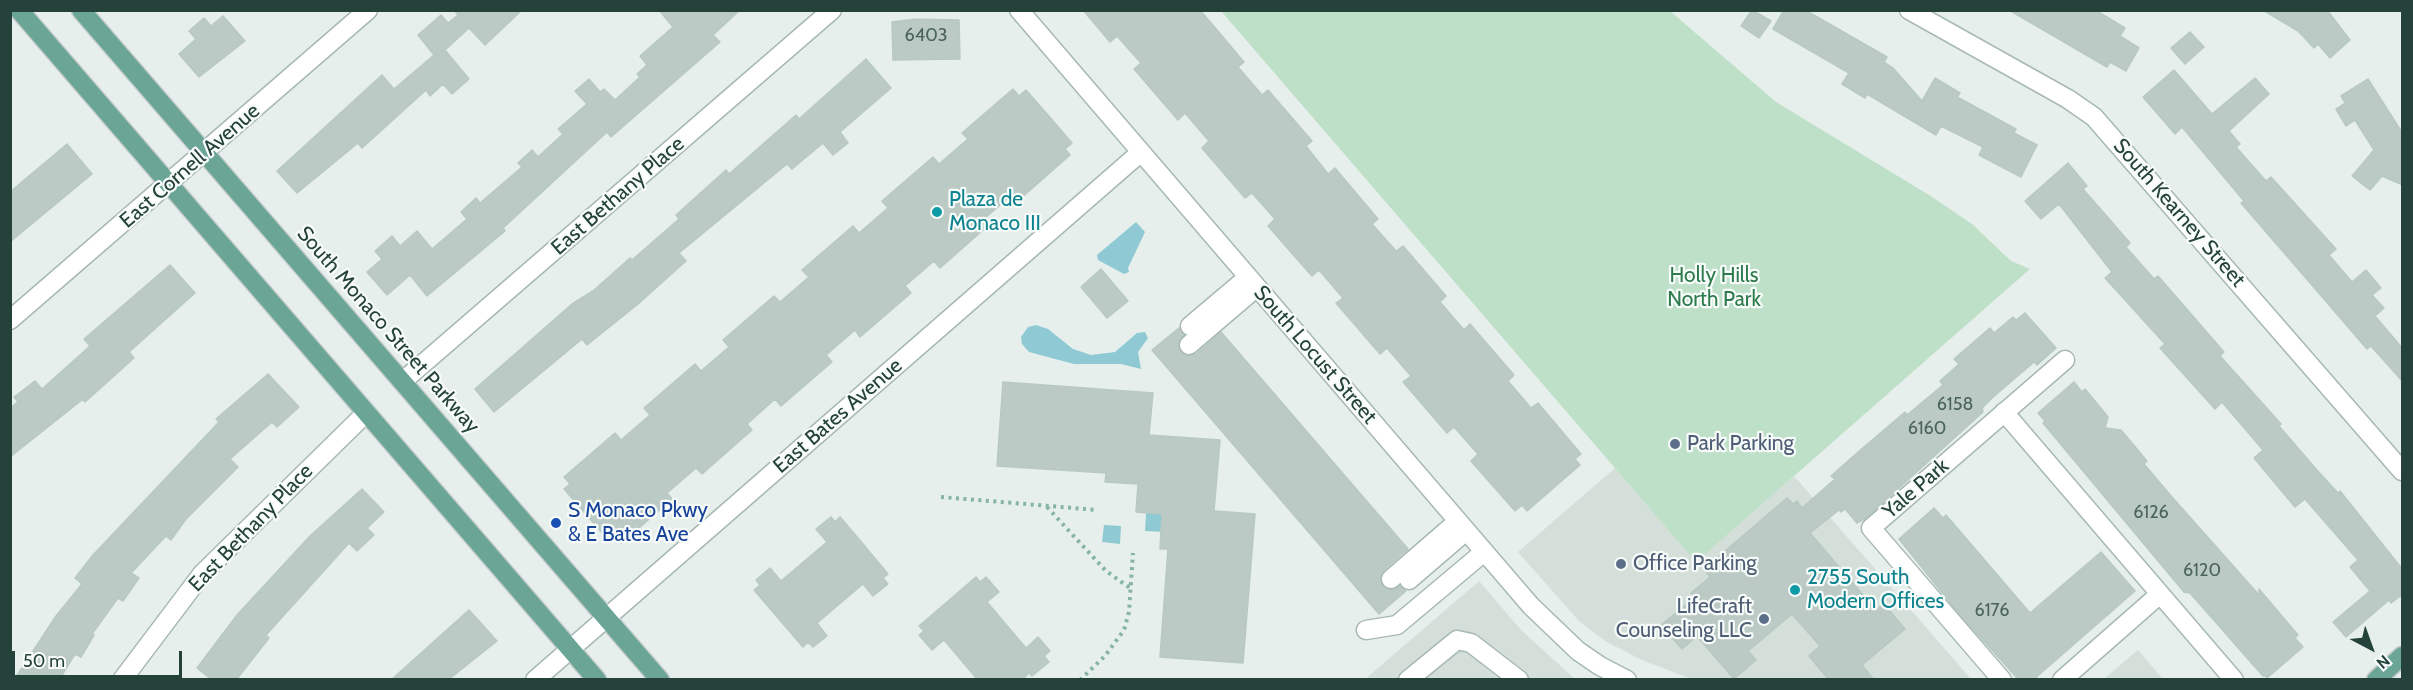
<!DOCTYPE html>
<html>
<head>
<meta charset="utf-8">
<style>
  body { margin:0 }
  #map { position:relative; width:2413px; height:690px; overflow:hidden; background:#e6efeb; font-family:Cabin,sans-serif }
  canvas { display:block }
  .frame { position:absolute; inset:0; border:12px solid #24423a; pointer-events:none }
  .north { position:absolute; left:2341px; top:618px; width:60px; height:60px; -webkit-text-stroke:4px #f7fbf9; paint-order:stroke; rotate:139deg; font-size:16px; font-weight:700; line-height:24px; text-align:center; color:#24423a }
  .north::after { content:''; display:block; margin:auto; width:21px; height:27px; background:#24423a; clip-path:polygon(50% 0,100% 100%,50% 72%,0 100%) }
  .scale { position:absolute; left:12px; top:651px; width:170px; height:27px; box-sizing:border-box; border:3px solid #24423a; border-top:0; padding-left:8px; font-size:18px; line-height:21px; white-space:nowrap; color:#24423a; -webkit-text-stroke:4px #f7fbf9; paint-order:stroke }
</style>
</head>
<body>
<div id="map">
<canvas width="2413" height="690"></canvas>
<div class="frame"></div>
<div class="north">N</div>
<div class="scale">50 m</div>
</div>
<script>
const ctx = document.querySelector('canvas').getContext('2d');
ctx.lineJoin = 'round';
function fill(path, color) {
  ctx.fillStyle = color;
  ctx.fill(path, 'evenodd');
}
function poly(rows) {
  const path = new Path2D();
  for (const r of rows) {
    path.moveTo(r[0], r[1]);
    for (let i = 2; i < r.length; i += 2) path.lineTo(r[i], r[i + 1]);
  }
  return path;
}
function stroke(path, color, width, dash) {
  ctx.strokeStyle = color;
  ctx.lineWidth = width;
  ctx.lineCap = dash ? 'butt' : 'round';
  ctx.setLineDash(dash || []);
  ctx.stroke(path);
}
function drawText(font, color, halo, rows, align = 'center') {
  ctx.font = font + ' Cabin,sans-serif';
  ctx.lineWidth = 4.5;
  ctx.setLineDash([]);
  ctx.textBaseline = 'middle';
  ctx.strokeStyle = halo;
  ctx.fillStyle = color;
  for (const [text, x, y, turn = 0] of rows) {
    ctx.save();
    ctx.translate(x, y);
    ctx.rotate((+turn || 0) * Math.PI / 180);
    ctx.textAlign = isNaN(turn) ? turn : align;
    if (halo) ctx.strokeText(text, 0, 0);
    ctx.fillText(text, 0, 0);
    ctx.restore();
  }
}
const built = poly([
  [1615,468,1696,561,1794,476,1971,679,1691,679,1640,659,1605,641,1579,621,1518,552],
  [1479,581,1521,630,1575,679,1364,680],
  [2138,650,2163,679,2104,679]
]);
const green = poly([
  [1221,11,1670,11,1776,102,1929,195,1972,224,2011,261,2030,269,1696,562]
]);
const water = poly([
  [1136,222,1145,232,1128,268,1129,272,1124,274,1098,260,1097,255],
  [1036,325,1048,329,1073,349,1091,355,1115,352,1137,333,1145,332,1148,338,1138,352,1141,369,1121,364,1074,364,1029,352,1022,344,1021,337,1028,327],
  [1148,479,1169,480,1165,532,1145,531],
  [1104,525,1121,526,1120,544,1102,542]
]);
const building = poly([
  [454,10,522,10,485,45,469,28,445,50,469,79,452,94,443,84,430,96,426,90,362,148,358,143,297,193,277,171,382,75,394,89,434,55,418,35,441,15,448,23,458,15,454,10],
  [659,10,740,10,713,35,720,42,611,137,607,132,503,228,505,231,427,296,410,275,387,295,367,272,382,259,375,251,392,236,400,246,417,231,432,249,467,219,461,212,476,198,480,203,522,167,518,163,532,150,538,157,563,134,558,129,587,104,575,91,589,79,600,92,604,89,615,100,640,77,637,74,647,65,640,56,673,27,659,10],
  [1083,10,1200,10,1244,62,1238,67,1262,95,1268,90,1312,141,1306,146,1328,174,1335,168,1378,219,1372,224,1396,251,1403,246,1446,296,1440,302,1464,330,1470,324,1514,375,1508,381,1531,408,1538,403,1581,454,1575,459,1580,465,1527,511,1522,505,1515,511,1471,461,1478,454,1454,427,1447,433,1403,382,1411,376,1387,348,1380,354,1336,303,1343,298,1319,270,1312,276,1268,226,1275,219,1252,193,1245,198,1202,148,1209,141,1185,113,1178,120,1134,69,1141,63,1117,36,1110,42,1083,10],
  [1752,10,1771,21,1759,38,1741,26,1752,10],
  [1784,10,1805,10,1887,57,1884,62,1893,68,1922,101,1935,78,1960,93,1957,97,2016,129,2014,133,2037,145,2021,177,1979,155,1983,147,1941,126,1936,135,1867,94,1865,98,1842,84,1849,73,1773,29,1784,10],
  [2009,10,2095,10,2125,28,2120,36,2139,48,2126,71,2110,62,2107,67,2009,10],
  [2263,10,2327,10,2350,40,2330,58,2318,44,2314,48,2298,31,2263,10],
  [223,16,245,41,199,77,179,54,196,39,189,31,204,18,211,26,223,16],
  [916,19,959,20,960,59,893,60,892,22,916,19],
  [2190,32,2204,47,2185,64,2171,48,2190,32],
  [866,59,891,88,840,132,848,143,833,155,823,143,792,169,787,164,679,253,686,261,638,304,587,345,582,339,494,412,475,389,572,304,593,291,630,258,632,260,679,219,676,215,726,170,729,174,796,115,799,119,866,59],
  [2174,70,2212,114,2255,78,2269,94,2229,131,2240,144,2236,147,2266,181,2271,177,2336,249,2329,255,2352,282,2366,270,2381,288,2372,295,2384,308,2375,316,2403,349,2403,382,2371,346,2367,349,2273,240,2241,203,2244,201,2182,127,2175,134,2143,97,2174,70],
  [2368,79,2403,134,2403,185,2382,176,2370,190,2352,176,2374,150,2355,120,2346,126,2336,109,2345,103,2341,96,2368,79],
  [1013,89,1019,96,1026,90,1054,122,1072,143,1065,149,1070,155,1020,199,1014,193,985,218,991,223,940,268,934,261,905,286,911,293,860,337,855,330,826,355,832,362,781,406,775,399,747,424,752,430,702,474,696,468,667,493,672,499,622,543,616,537,610,542,564,489,570,484,564,477,615,433,621,440,650,415,644,408,695,364,701,371,729,347,723,340,774,296,780,302,809,277,802,270,853,226,859,233,888,208,882,201,933,157,939,164,968,139,962,133,1013,89],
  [67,144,92,174,10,242,10,192,67,144],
  [2068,163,2087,186,2083,189,2130,243,2126,247,2154,279,2158,276,2224,352,2220,356,2281,424,2279,426,2316,469,2338,493,2340,491,2403,570,2403,594,2391,603,2389,600,2346,637,2333,622,2370,591,2350,567,2358,560,2305,499,2295,507,2254,458,2263,450,2222,402,2215,409,2160,348,2165,344,2105,278,2112,272,2059,204,2041,219,2025,201,2068,163],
  [170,265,195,293,129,352,134,358,85,402,83,399,10,457,10,408,18,402,14,397,35,381,42,389,90,346,84,339,170,265],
  [1101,269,1128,301,1107,318,1081,287,1101,269],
  [2025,313,2056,348,2037,365,2034,362,1992,398,1982,408,1983,412,1866,518,1857,523,1845,509,1841,512,1839,510,1810,533,1876,610,1884,604,1905,629,1862,665,1874,680,1829,680,1809,656,1820,646,1792,614,1748,651,1756,660,1734,679,1697,636,1682,649,1661,625,1695,597,1691,593,1710,577,1704,569,1787,498,1793,504,1797,501,1802,508,1835,479,1831,476,1857,453,1905,412,1907,415,1943,385,1940,381,1959,364,1954,359,1990,328,1994,333,2013,317,2016,320,2025,313],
  [1179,328,1184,335,1179,341,1178,348,1186,356,1196,354,1221,332,1408,549,1384,570,1380,581,1387,589,1400,586,1406,591,1379,614,1152,350,1179,328],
  [268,374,299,407,277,427,272,422,230,459,238,467,186,519,171,540,166,536,131,573,139,578,123,601,118,598,92,634,94,635,81,657,75,654,59,680,14,680,56,616,82,584,75,578,93,555,219,422,216,419,268,374],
  [1003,382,1153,393,1149,435,1220,440,1214,511,1255,514,1243,663,1160,657,1168,549,1160,549,1162,514,1136,512,1138,484,1105,482,1106,473,997,466,1003,382],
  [2074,382,2082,392,2085,389,2108,417,2105,428,2121,430,2147,461,2144,464,2172,497,2259,595,2259,589,2298,635,2295,638,2303,647,2267,678,2265,675,2263,676,2190,593,2184,592,2043,423,2045,421,2038,413,2074,382],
  [362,489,384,512,367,528,374,535,357,551,349,543,266,635,269,638,236,680,212,680,197,668,237,615,310,536,362,489],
  [1934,508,1943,518,1946,515,2030,613,2101,552,2135,591,2033,680,2019,680,1960,615,1899,539,1934,508],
  [831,517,835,522,840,517,863,544,888,574,883,578,888,584,873,596,863,584,817,623,827,636,813,647,808,642,803,647,754,590,760,585,756,580,770,568,781,581,827,542,816,529,831,517],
  [976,577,980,582,986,577,999,592,987,602,1026,648,1038,637,1050,651,1044,656,1049,662,1032,676,1029,673,1022,680,978,680,944,640,932,650,919,635,924,631,919,626,976,577],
  [469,610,497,641,448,680,391,680,469,610]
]);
const path = poly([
  [941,497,1097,510],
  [1047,507,1106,571,1130,588],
  [1080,680,1105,656,1124,630,1129,612,1133,553]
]);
const minor = poly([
  [1019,10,1531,606,1578,651,1600,666,1627,680],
  [1909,10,2068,99,2094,117,2402,471],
  [10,320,368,10],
  [1190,326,1248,277],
  [1189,345,1257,287],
  [403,381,832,10],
  [2004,412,2234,680],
  [1391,579,1458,521],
  [1409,580,1466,531],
  [1366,630,1397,625,1484,552],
  [122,680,202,574,366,413],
  [535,680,1141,152],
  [1408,680,1457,640,1471,643,1519,680],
  [2002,680,1871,528,2065,360],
  [2062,680,2160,594]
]);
const major = poly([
  [19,10,597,680],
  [81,10,660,680],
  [2376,680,2402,656]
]);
const markers = [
  [937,212,6,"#0f9aa8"],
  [1675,444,6,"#5c6f8a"],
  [556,523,6,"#1a4fb4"],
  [1621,564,6,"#5c6f8a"],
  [1795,590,6,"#0f9aa8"],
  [1764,619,6,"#5c6f8a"]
];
const numberNames = [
  ["6403",926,36],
  ["6158",1955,405],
  ["6160",1927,429],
  ["6126",2151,513],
  ["6120",2202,571],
  ["6176",1992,611]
];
const streetNames = [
  ["East Cornell Avenue",190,166,-41],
  ["East Bethany Place",618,196,-41],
  ["South Kearney Street",2179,213,49],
  ["South Monaco Street Parkway",388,330,49],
  ["South Locust Street",1315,355,49],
  ["East Bates Avenue",838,416,-41],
  ["Yale Park",1916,489,-41],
  ["East Bethany Place",251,528,-46]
];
const cultureNames = [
  ["Plaza de",949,200],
  ["Monaco III",949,224],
  ["2755 South",1807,578],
  ["Modern Offices",1807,602]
];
const parkNames = [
  ["Holly Hills",1714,276],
  ["North Park",1714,300]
];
const serviceNames = [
  ["Park Parking",1687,444],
  ["Office Parking",1633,564],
  ["LifeCraft",1752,607,"right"],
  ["Counseling LLC",1752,631,"right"]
];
const transitNames = [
  ["S Monaco Pkwy",568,511],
  ["& E Bates Ave",568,535]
];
fill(built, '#d4dfda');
fill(green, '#bfe0c8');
fill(water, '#8ec9d4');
fill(building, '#bbcac4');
stroke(building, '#b8c9c2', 1.5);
stroke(minor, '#a8b8b2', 21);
stroke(major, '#c2cac8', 21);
stroke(path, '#86b3a5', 4, [3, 4.5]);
stroke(minor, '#fff', 18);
stroke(major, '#6aa596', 18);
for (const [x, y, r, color] of markers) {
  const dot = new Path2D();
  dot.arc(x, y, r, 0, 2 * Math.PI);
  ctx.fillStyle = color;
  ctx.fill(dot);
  stroke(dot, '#f7fbf9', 2);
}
drawText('18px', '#4a645c', null, numberNames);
drawText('21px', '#24423a', '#f7fbf9', streetNames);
drawText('21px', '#0d838f', '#f7fbf9', cultureNames, 'left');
drawText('21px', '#2d7a4b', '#f7fbf9', parkNames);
drawText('21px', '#4e5e75', '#f7fbf9', serviceNames, 'left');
drawText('21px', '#164399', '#f7fbf9', transitNames, 'left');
</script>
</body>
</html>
